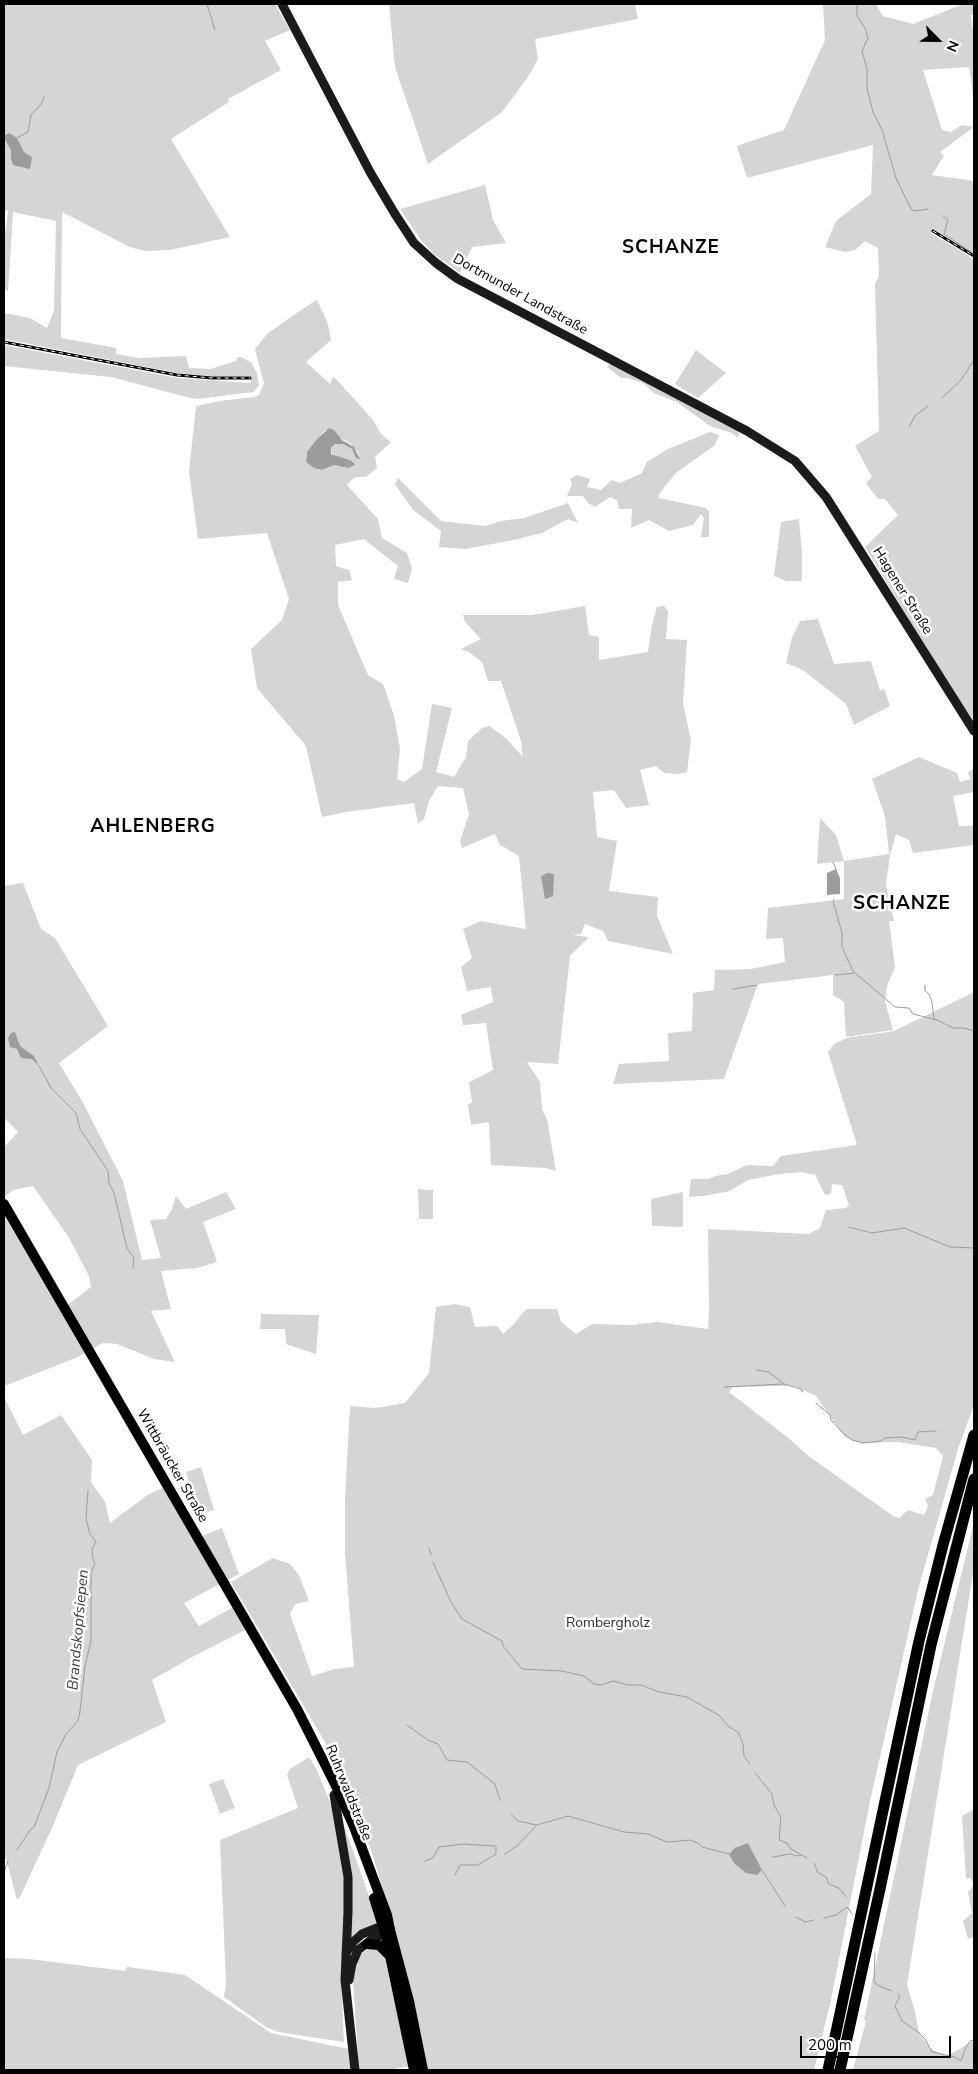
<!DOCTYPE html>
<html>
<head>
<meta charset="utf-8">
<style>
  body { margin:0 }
  #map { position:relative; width:978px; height:2074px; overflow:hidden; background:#fff; font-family:"Nunito Sans",sans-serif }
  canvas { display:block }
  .frame { position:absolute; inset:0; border:5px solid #000; pointer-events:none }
  .north { position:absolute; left:913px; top:15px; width:50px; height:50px; -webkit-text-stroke:4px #fff; paint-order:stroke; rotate:113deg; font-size:14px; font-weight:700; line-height:20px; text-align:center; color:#000 }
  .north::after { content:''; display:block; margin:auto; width:18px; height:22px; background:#000; clip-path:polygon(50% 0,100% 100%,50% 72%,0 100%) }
  .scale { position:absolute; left:800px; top:2036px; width:151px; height:22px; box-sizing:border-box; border:2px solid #000; border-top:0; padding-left:6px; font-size:15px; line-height:18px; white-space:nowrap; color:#000; -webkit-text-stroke:4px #fff; paint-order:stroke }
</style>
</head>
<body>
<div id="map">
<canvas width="978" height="2074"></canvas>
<div class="frame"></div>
<div class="north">N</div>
<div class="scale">200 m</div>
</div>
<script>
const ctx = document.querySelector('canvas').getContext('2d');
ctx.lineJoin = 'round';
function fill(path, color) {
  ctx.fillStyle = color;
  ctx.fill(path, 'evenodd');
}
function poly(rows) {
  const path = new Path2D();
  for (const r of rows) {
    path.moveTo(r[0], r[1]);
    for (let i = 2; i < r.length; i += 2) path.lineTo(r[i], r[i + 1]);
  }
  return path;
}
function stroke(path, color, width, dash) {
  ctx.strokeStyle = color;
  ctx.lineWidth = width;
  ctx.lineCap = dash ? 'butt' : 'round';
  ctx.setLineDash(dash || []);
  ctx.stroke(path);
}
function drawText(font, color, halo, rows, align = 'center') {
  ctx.font = font + ' "Nunito Sans",sans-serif';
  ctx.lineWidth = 5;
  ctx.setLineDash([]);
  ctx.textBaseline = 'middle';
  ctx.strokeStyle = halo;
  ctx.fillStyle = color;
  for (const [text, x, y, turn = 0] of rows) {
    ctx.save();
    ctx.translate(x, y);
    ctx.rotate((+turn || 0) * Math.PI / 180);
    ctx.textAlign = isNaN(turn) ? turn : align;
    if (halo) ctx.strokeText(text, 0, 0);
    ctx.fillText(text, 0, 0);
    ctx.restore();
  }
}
const green = poly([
  [4,4,275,4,290,30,265,41,281,70,228,99,229,102,171,139,230,237,170,250,145,251,130,247,62,212,61,338,116,348,116,354,139,358,186,356,189,368,211,369,236,361,237,357,241,357,251,362,257,373,259,385,254,392,197,399,190,398,111,377,4,366,4,345,177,378,251,383,250,376,212,376,177,373,4,339,4,313,30,318,47,328,54,311,56,221,13,212,8,291,4,290,4,242,8,211,4,210],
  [389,4,635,4,638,19,535,39,538,59,528,77,502,112,428,164,395,67],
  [823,4,876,4,883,16,913,24,963,4,974,4,974,15,971,15,974,39,974,101,969,67,923,70,942,130,951,132,962,125,974,127,940,152,944,156,932,175,974,181,974,254,934,229,932,234,965,253,974,260,974,721,948,684,865,547,898,515,885,499,878,499,866,483,872,477,855,446,879,431,875,284,879,276,878,248,865,241,855,250,845,252,825,247,836,221,871,194,873,145,747,178,737,146,784,130,825,40],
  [485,185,493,220,506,243,472,247,460,273,434,254,421,240,400,209],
  [317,300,327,321,331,340,306,362,330,384,333,377,337,380,373,420,381,434,391,442,375,457,377,468,366,477,355,477,347,485,378,519,382,538,407,553,412,569,408,583,394,579,398,566,364,539,335,545,336,566,349,570,352,580,338,582,338,605,368,675,383,684,394,716,400,748,397,779,404,782,422,769,432,704,452,708,436,772,454,777,466,757,468,741,482,728,489,726,506,738,523,757,521,741,501,681,488,681,482,662,469,652,461,649,481,639,465,622,463,615,532,615,585,606,589,635,599,637,599,660,648,652,652,625,657,607,664,606,668,611,666,639,687,640,683,704,691,740,687,772,679,774,664,773,656,766,640,770,649,805,626,808,614,790,593,792,597,837,617,841,609,891,658,897,657,916,673,954,608,941,603,931,585,924,581,934,572,935,589,937,570,956,558,1064,527,1062,540,1082,542,1109,547,1119,556,1171,546,1168,491,1165,489,1122,471,1125,468,1105,472,1102,469,1082,493,1070,486,1023,463,1025,461,1015,493,1002,491,987,467,991,461,967,472,958,463,929,481,921,526,929,519,856,500,845,495,834,462,848,460,841,469,814,463,788,438,786,429,801,424,819,418,823,414,803,346,812,322,817,306,746,257,688,251,649,282,620,289,599,267,533,198,539,189,471,196,406,220,401,254,397,259,395,264,383,255,349,268,333,304,308],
  [325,430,350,443,358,452,359,456,356,458,352,449,343,444,335,444,331,448,332,454,350,460,348,468,334,465,322,470,317,469,306,462,307,452],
  [696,350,726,373,698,398,675,384],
  [613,360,739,431,738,438,732,433,710,426,677,402,654,393,643,383,627,378,621,378,607,367],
  [710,432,719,435,715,445,676,473,659,494,659,498,706,508,709,512,709,537,701,537,704,518,701,514,693,525,669,531,649,520,631,528,632,509,619,509,617,500,610,497,595,507,588,503,583,496,567,496,572,484,570,479,577,475,590,479,587,487,601,490,612,480,620,483,642,473,647,462,668,449],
  [398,478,441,521,485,526,501,521,524,518,568,503,578,523,568,519,542,533,514,540,465,549,439,547,441,531,413,510,395,484],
  [799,519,802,553,802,581,786,581,774,576,781,522],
  [818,619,834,664,871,661,880,691,884,689,890,706,854,725,846,704,803,670,786,663,792,638,800,621],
  [919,757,957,773,960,782,970,779,968,772,974,769,974,792,953,796,959,826,974,826,974,845,913,853,909,840,896,834,890,855,886,884,894,921,889,921,895,967,887,986,885,1001,893,1030,846,1037,844,1002,833,995,833,975,758,984,724,1079,613,1084,619,1064,669,1061,668,1033,692,1031,693,993,714,990,715,970,751,969,785,962,783,938,766,939,768,908,844,899,844,861,817,864,820,818,836,835,844,861,889,854,885,816,872,779],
  [23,883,41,929,55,938,108,1026,59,1063,82,1101,123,1181,142,1260,161,1258,150,1220,166,1219,172,1209,176,1196,186,1209,226,1192,236,1209,203,1222,217,1262,197,1268,161,1271,171,1309,151,1311,175,1362,154,1359,117,1344,103,1343,76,1358,4,1386,4,1204,65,1307,91,1287,89,1276,68,1236,33,1186,13,1190,6,1196,4,1193,4,1147,18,1132,4,1118,4,886],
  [974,992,974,1405,958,1449,918,1590,870,1801,831,2000,814,2070,428,2070,411,1989,395,1932,372,1853,336,1761,231,1582,273,1558,290,1564,299,1575,309,1601,295,1604,290,1614,312,1676,334,1669,354,1667,345,1553,345,1498,350,1406,375,1408,405,1403,429,1373,436,1307,454,1304,470,1307,475,1327,497,1326,503,1334,514,1324,526,1309,557,1309,561,1322,576,1334,592,1324,632,1325,657,1322,708,1329,709,1311,708,1229,809,1234,820,1228,826,1210,846,1208,849,1205,842,1185,832,1184,831,1194,825,1195,815,1175,801,1172,780,1174,748,1180,730,1191,703,1196,689,1197,691,1179,709,1179,715,1176,728,1174,747,1165,773,1166,781,1156,857,1145,828,1052,834,1044,847,1038,894,1031],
  [776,1386,794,1386,816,1396,845,1437,854,1441,863,1443,897,1442,936,1448,943,1456,933,1495,925,1499,928,1506,924,1515,908,1510,899,1518,893,1516,810,1457,786,1436,729,1392,733,1387],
  [418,1189,433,1190,433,1219,419,1219],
  [683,1192,683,1227,652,1226,651,1199],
  [261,1314,319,1315,316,1354,286,1344,285,1329,260,1329],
  [4,1397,23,1435,61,1415,92,1460,91,1482,105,1502,110,1523,149,1494,167,1486,197,1538,222,1528,239,1574,184,1603,199,1626,237,1605,249,1628,192,1657,152,1680,166,1722,78,1765,52,1828,20,1897,17,1900,4,1851],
  [201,1467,214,1510,199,1514,186,1472],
  [974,1522,974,1567,907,1985,915,2011,919,2034,931,2049,948,2056,974,2040,974,2070,853,2070,866,2021,864,2020,933,1691],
  [309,1757,317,1770,334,1812,344,1880,345,1909,341,1979,344,2042,278,2032,266,2027,224,1997,226,1983,220,1840,298,1808,287,1775,290,1769],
  [223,1779,235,1808,220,1814,209,1784],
  [974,1809,974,1884,970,1878,966,1879,962,1816],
  [342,1820,379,1924,348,1944],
  [974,1885,974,1937,968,1939,963,1921,972,1913,968,1892],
  [369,1948,377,1949,385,1958,409,2067,396,2068,395,2070,359,2070,353,1981,359,1956],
  [4,1958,29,1959,125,1971,127,1967,185,1975,271,2033,349,2049,355,2070,4,2070]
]);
const water = poly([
  [9,133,17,138,24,152,32,157,30,169,13,165,11,159,11,150,4,138,5,135],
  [329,428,334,430,342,440,354,447,360,459,356,458,352,449,343,444,335,444,331,448,331,454,350,460,355,464,355,465,348,468,334,465,322,470,314,468,306,462,307,452,317,439],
  [836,869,840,878,840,894,827,895,827,873],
  [548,873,554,874,553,896,545,899,541,876],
  [15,1032,20,1046,34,1056,39,1066,32,1059,21,1058,17,1049,10,1047,8,1038,11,1033],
  [748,1843,762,1870,757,1875,746,1873,734,1863,729,1854,735,1848]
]);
const stream = poly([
  [207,4,215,30],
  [857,4,857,16,865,28,868,38,862,51,867,69,867,89,873,112,882,130,896,178,911,209,914,211,928,209],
  [17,138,28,132,31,115,42,103,44,97],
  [943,216,948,220,944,234,974,254],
  [942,398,961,380,974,360],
  [909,427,915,416,928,406],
  [833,862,836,869],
  [834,899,833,901,842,933,842,947,853,971,895,1007,909,1008,913,1014,937,1020,953,1028,964,1028,974,1031],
  [835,975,854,973],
  [925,985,925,991,929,994,932,1002,934,1019],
  [733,989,757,985],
  [39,1066,51,1088,76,1113,80,1129,108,1171,109,1183,114,1193,127,1248,134,1258,133,1269],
  [849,1227,872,1233,904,1228,950,1247,974,1248],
  [756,1370,769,1372,783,1383],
  [724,1387,784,1384,801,1389,803,1392],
  [816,1403,830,1415,831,1420,842,1432,852,1440,863,1443,881,1441,885,1438,902,1437,915,1440,918,1432,936,1431],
  [429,1548,431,1555],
  [433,1562,451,1602,462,1619,502,1641,503,1646,522,1669,562,1671,584,1676,594,1684,601,1685,613,1681,628,1685,641,1685,659,1692,687,1697,720,1716,728,1726,739,1733,743,1744,744,1756,750,1764],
  [407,1725,428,1740,438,1744,447,1760,467,1762,495,1784,500,1800],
  [755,1773,772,1794,774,1805,781,1817,779,1840,787,1843,791,1849,802,1855],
  [511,1814,518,1821,537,1825,568,1816,624,1832,648,1834,667,1842,690,1840,698,1843,702,1847,729,1854],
  [17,1850,30,1830,34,1827,49,1788,57,1752,66,1734,78,1721,80,1711,85,1666,91,1641,91,1573,95,1563,93,1559,92,1549,96,1542,90,1534,86,1519,88,1490],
  [505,1854,518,1845,536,1826],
  [773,1857,790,1854,797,1856,802,1855,807,1858],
  [425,1861,433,1858,439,1847,464,1844,496,1846,496,1854,478,1865,460,1865,455,1875],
  [814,1863,818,1873,826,1877,829,1884,839,1888,846,1897],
  [762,1870,785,1906],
  [4,1872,8,1861],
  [796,1917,805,1922,814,1920],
  [824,1918,836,1915,847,1907,852,1914],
  [875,1953,874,1981,877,1985,892,1991],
  [898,1994,900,1996,895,2006,902,2021,918,2032,925,2039,932,2052,955,2057,961,2061,966,2047,970,2041,974,2040]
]);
const secondary = poly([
  [282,4,370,172,395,214,414,243,436,263,458,279,747,431,795,461,826,497,974,731],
  [334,1795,348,1877,348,1912,345,1980,355,2070],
  [346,1953,353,1942,362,1934,377,1928,390,1929],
  [349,1980,352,1964,358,1950,371,1940,390,1930]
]);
const primary = poly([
  [4,1204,297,1709,335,1784,354,1827,387,1915,390,1930],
  [374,1898,385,1933,390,1956]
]);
const trunk = poly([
  [390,1930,409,2001,423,2070],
  [367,1944,379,1945,390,1956,414,2070]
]);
const motorway = poly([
  [828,2070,919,1641,943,1545,974,1435],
  [840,2070,880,1889,931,1645,974,1479]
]);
const rail = poly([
  [933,231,974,256],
  [4,342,177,375,212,378,250,378]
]);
const streetNames = [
  ["Dortmunder Landstraße",520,295,29],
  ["Hagener Straße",902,591,58],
  ["Wittbräucker Straße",172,1466,60],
  ["Ruhrwaldstraße",348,1793,68]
];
const parkNames = [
  ["Rombergholz",608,1624]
];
const waterNames = [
  ["Brandskopfsiepen",79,1630,-85]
];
const districtNames = [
  ["SCHANZE",671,248],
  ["AHLENBERG",153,827],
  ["SCHANZE",902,904]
];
fill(green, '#d5d5d5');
fill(water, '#9c9c9c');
stroke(stream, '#9c9c9c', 1);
stroke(secondary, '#1b1b1b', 9);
stroke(primary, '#000', 10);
stroke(trunk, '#000', 10);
stroke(motorway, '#000', 11);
stroke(rail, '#000', 3);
stroke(rail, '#fff', 1, [4]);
drawText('14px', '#000', '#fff', streetNames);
drawText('14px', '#2c2c2c', '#fff', parkNames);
drawText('italic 15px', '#3d3d3d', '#fff', waterNames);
ctx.letterSpacing = '1px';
drawText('bold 19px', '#000', '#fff', districtNames);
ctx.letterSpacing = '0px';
</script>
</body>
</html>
